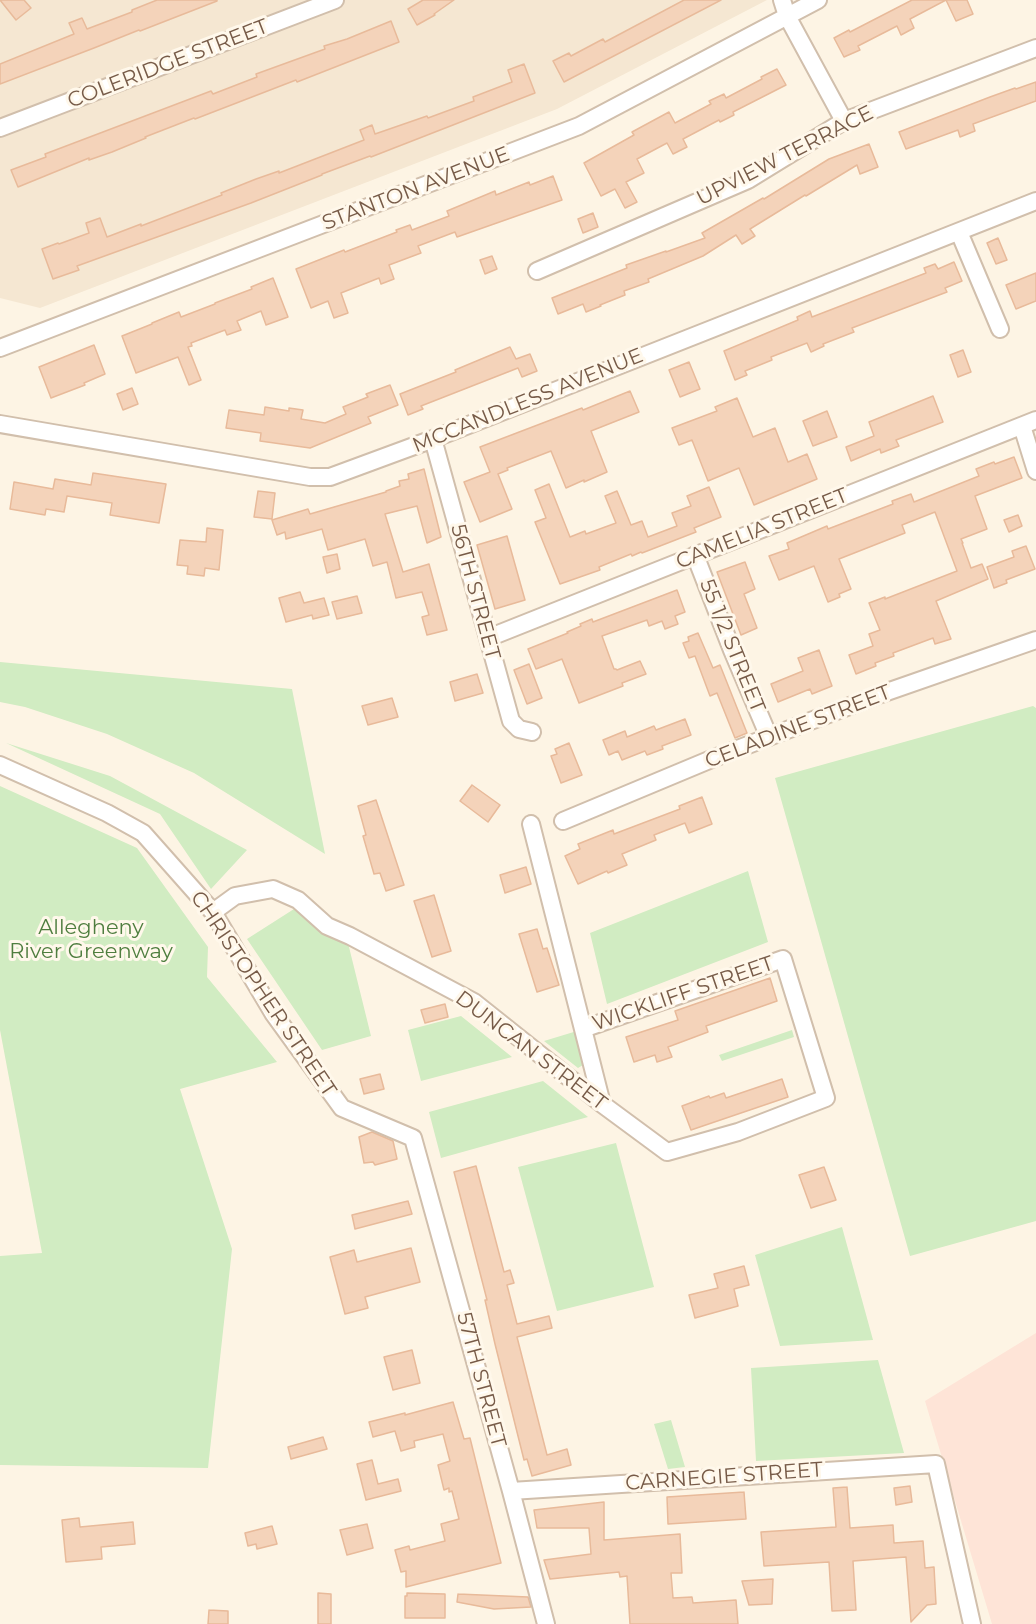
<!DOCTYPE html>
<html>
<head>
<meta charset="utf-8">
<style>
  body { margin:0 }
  canvas { display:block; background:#fdf4e4 }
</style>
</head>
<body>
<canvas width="1036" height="1624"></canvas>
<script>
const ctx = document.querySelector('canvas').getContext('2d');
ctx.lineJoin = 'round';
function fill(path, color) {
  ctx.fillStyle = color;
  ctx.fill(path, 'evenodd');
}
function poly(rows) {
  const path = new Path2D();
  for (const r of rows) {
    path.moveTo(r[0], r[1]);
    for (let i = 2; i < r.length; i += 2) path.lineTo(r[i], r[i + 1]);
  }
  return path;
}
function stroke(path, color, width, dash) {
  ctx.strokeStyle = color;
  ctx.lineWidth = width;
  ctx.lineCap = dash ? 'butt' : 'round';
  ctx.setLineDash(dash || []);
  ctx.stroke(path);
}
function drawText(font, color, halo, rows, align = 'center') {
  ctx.font = font + ' Montserrat,sans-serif';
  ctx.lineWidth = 6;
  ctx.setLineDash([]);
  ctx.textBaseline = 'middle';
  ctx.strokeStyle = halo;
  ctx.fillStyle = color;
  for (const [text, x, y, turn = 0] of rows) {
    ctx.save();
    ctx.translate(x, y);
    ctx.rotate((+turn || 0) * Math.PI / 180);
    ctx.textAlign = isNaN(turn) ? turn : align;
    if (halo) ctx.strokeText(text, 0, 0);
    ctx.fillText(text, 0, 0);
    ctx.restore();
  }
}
const residential = poly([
  [0,0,767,0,557,109,40,308,0,298]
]);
const commercial = poly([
  [1036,1333,1036,1624,992,1624,925,1401]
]);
const green = poly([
  [0,662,292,689,325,854,194,773,107,734,25,707,0,702],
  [1033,706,1036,708,1036,1221,910,1256,775,778],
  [6,743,110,776,247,850,211,889,160,814],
  [0,786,137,848,208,947,207,977,277,1062,180,1089,232,1249,208,1468,0,1465,0,1256,42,1253,0,1030],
  [748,871,768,942,607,1004,590,933],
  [294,909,348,943,371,1036,322,1050,247,939],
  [461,1016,512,1057,421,1081,408,1030],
  [792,1030,794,1037,722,1061,719,1055],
  [577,1031,583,1065,578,1068,544,1041],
  [543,1081,588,1117,441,1158,429,1112],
  [616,1143,654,1287,557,1311,518,1167],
  [842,1227,873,1340,780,1346,755,1255],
  [878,1360,904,1453,756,1461,751,1368],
  [671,1420,685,1467,668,1469,654,1424]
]);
const building = poly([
  [0,0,24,0,31,8,16,20,0,0],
  [157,0,217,0,217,1,140,31,139,30,94,48,0,84,0,64,74,34,69,23,82,18,87,29,132,12,132,10,157,0],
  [423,0,454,0,434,14,435,15,417,25,408,9,423,0],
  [684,0,721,0,564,82,553,61,569,53,571,56,603,39,605,42,684,0],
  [912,0,967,0,973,14,956,21,946,0,910,19,914,28,901,35,897,26,858,46,860,50,844,57,834,38,849,30,850,32,912,0],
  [391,21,399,42,297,82,296,80,195,119,194,118,145,137,146,138,112,152,89,160,89,158,18,187,11,170,46,157,45,154,211,91,213,94,257,77,256,74,325,49,324,46,347,39,391,21],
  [524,64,535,93,371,157,370,156,322,174,322,175,251,203,77,266,79,270,53,279,42,249,58,243,59,244,89,233,86,223,100,218,107,237,141,224,141,226,222,195,221,193,256,179,279,171,279,173,364,140,360,130,372,125,375,134,427,116,428,118,474,101,473,97,512,82,508,70,524,64],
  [777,69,786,85,733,112,734,115,720,122,719,120,683,139,687,147,673,154,667,143,637,159,644,173,626,182,637,202,625,208,615,189,601,196,584,163,634,135,632,132,669,112,675,123,711,104,709,101,724,94,726,98,762,79,761,77,777,69],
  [1036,82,1036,101,973,124,975,131,960,137,958,130,906,149,899,132,990,97,1015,88,1016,89,1036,82],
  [869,144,878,167,860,174,857,165,806,196,805,195,750,229,755,236,742,244,736,235,703,256,648,279,649,282,624,291,625,295,600,305,601,306,586,312,583,304,558,314,552,298,627,268,626,265,666,251,666,252,705,238,702,233,763,198,764,199,829,159,869,144],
  [553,176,562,200,457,237,455,232,418,246,421,253,389,265,394,279,381,284,379,278,341,293,348,313,334,318,328,301,311,308,296,269,344,250,345,252,397,232,396,230,410,225,412,230,449,216,447,211,495,191,496,195,529,182,530,185,553,176],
  [593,213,598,227,583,233,578,219,593,213],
  [998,238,1007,260,996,264,987,243,998,238],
  [492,256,497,269,485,274,480,260,492,256],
  [954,262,962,281,945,288,947,292,852,328,854,332,823,344,824,346,811,352,807,343,771,357,772,360,745,371,747,375,735,380,724,351,798,320,797,317,810,311,812,317,926,273,924,268,935,264,938,269,954,262],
  [1036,273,1036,301,1016,309,1006,285,1036,273],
  [273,278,288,317,266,325,261,311,237,321,241,330,227,335,225,330,191,343,192,346,188,347,201,380,189,385,178,357,136,373,122,336,152,324,152,323,179,312,181,317,215,304,215,303,252,289,251,287,273,278],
  [94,345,105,374,84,383,85,385,51,398,39,367,94,345],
  [510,347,516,359,530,354,537,371,522,377,518,368,421,406,423,409,408,415,400,394,456,372,455,370,510,347],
  [963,350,971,372,958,377,950,355,963,350],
  [689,362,700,389,680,397,669,370,689,362],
  [390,385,398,405,368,417,371,423,310,448,260,441,261,433,226,428,229,410,264,415,265,407,289,411,289,408,303,410,301,419,325,423,346,414,343,407,368,397,366,394,390,385],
  [132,388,138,404,123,410,117,394,132,388],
  [630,391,639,412,591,431,607,472,584,482,584,480,566,488,551,451,507,468,508,470,498,474,512,509,480,522,464,482,490,472,480,447,582,408,583,410,630,391],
  [933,396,943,422,896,440,899,446,881,453,880,449,851,461,846,447,874,436,869,422,933,396],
  [737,398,753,437,775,428,788,462,807,454,817,479,754,505,739,468,708,481,692,440,679,445,672,428,717,411,715,407,737,398],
  [827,411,837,437,813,446,803,421,827,411],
  [1014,457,1022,478,975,496,987,529,961,539,963,543,962,543,971,568,982,564,988,579,936,601,951,639,935,644,933,638,893,653,894,656,875,663,876,666,856,674,849,655,873,646,869,634,880,630,869,603,885,597,885,599,957,571,935,512,902,525,905,533,839,559,851,589,839,594,840,597,828,602,814,566,779,580,769,556,789,549,787,543,827,526,828,529,893,504,892,501,911,494,914,502,979,476,976,469,994,462,995,464,1014,457],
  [424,469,441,537,427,543,417,506,385,514,403,572,429,564,447,630,427,635,422,617,429,615,422,592,396,598,387,562,373,566,365,539,328,550,322,529,286,539,285,532,277,535,272,520,308,509,310,514,386,492,386,491,400,486,399,481,409,479,408,474,424,469],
  [93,473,166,484,159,523,110,515,112,503,67,496,64,512,46,509,45,515,10,509,14,482,53,489,55,479,91,485,93,473],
  [549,484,570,537,585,531,586,534,616,523,605,496,617,491,631,525,642,521,648,537,677,526,672,513,691,506,687,496,709,487,721,517,694,528,696,532,642,553,641,552,632,556,631,554,599,567,600,570,560,584,535,522,546,518,535,490,549,484],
  [258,491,275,493,272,519,254,517,258,491],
  [1018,515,1022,526,1009,532,1004,520,1018,515],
  [207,528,223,530,219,570,205,568,204,576,187,574,188,566,177,565,180,540,206,542,207,528],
  [507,536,525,600,495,609,477,545,507,536],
  [1026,546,1035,569,1006,580,1007,583,994,588,987,567,1014,557,1012,551,1026,546],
  [337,554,340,569,327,573,323,557,337,554],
  [745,562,755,589,744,594,757,628,741,635,717,572,745,562],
  [677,590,685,612,675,616,678,624,665,629,662,621,649,626,647,620,602,636,614,669,616,669,617,670,640,661,646,674,622,683,623,686,579,703,562,659,536,669,528,649,568,633,567,632,581,626,580,624,592,619,593,622,677,590],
  [300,592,304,603,324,598,329,615,313,619,312,615,286,622,279,598,300,592],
  [357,596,362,613,337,619,332,602,357,596],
  [698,633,713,668,720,665,747,733,735,738,717,693,710,696,695,656,689,658,683,643,689,641,688,637,698,633],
  [819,650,832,686,812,694,810,689,778,702,771,684,803,671,798,658,819,650],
  [529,664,542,698,527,704,514,670,529,664],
  [477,674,483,693,455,701,450,682,477,674],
  [392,698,398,717,368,725,362,706,392,698],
  [685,719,691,735,662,746,663,749,647,755,645,751,622,760,618,751,609,755,603,740,625,731,627,737,654,726,656,730,685,719],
  [569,743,582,775,561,783,551,756,557,754,555,749,569,743],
  [472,785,500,805,488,822,460,801,472,785],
  [702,797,712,824,689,833,685,823,654,835,656,840,622,854,627,865,608,873,607,871,578,884,565,856,580,849,578,844,613,830,614,834,680,809,679,806,702,797],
  [376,800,404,885,386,891,380,873,374,874,363,836,366,835,358,806,376,800],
  [526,867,531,884,505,893,500,875,526,867],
  [434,895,451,951,432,957,414,901,434,895],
  [537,929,543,949,547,948,559,985,537,992,519,934,537,929],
  [770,978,777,1001,706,1026,708,1032,668,1047,672,1057,657,1062,655,1055,634,1062,626,1037,678,1020,675,1011,770,978],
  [445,1004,448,1017,425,1023,421,1010,445,1004],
  [380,1074,384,1089,364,1094,360,1079,380,1074],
  [782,1079,788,1097,691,1130,682,1106,709,1096,710,1098,724,1093,726,1098,782,1079],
  [372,1132,393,1141,397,1159,375,1165,373,1162,364,1163,359,1137,372,1132],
  [476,1166,504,1272,510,1270,514,1283,507,1285,517,1324,549,1316,552,1328,517,1337,547,1455,567,1449,571,1465,532,1476,527,1459,524,1460,495,1344,485,1300,487,1300,454,1172,476,1166],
  [824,1167,836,1200,811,1208,799,1175,824,1167],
  [408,1201,412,1214,355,1229,352,1215,408,1201],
  [411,1248,420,1282,365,1297,368,1308,345,1314,330,1257,354,1250,357,1262,411,1248],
  [744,1266,749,1285,734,1289,738,1306,695,1318,689,1295,718,1288,714,1274,744,1266],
  [412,1350,420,1383,393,1390,384,1357,412,1350],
  [453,1402,464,1439,470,1438,501,1563,406,1587,406,1571,401,1572,395,1550,409,1546,410,1550,445,1541,441,1524,459,1519,452,1491,449,1492,449,1488,444,1490,438,1465,450,1461,443,1434,414,1441,415,1447,401,1451,395,1431,373,1437,369,1422,405,1413,405,1415,453,1402],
  [323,1437,327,1449,291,1459,288,1447,323,1437],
  [372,1460,378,1484,398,1479,401,1491,366,1500,357,1464,372,1460],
  [910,1486,912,1502,896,1505,894,1488,910,1486],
  [847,1487,850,1528,893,1525,894,1543,923,1541,925,1568,934,1567,936,1604,927,1605,911,1622,906,1557,853,1561,856,1610,832,1611,829,1562,764,1566,761,1532,836,1527,833,1488,847,1487],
  [744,1492,746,1519,668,1524,667,1497,744,1492],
  [604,1502,604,1540,680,1534,682,1573,671,1573,673,1598,692,1597,693,1603,736,1600,738,1624,630,1624,627,1576,620,1577,619,1572,550,1579,544,1560,591,1554,589,1528,537,1528,534,1510,604,1502],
  [79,1518,80,1527,133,1522,135,1544,101,1547,102,1559,66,1562,62,1520,79,1518],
  [367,1524,373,1548,347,1555,340,1530,367,1524],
  [272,1526,277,1544,257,1549,256,1544,248,1546,245,1533,272,1526],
  [773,1579,772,1604,749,1605,742,1581,773,1579],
  [318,1593,331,1594,331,1624,318,1624,318,1593],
  [407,1593,445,1594,445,1618,405,1618,405,1596,407,1596,407,1593],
  [458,1594,528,1597,531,1607,494,1609,457,1602,458,1594],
  [209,1610,228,1611,228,1624,208,1624,209,1610]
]);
const minor = poly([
  [782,0,787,16,844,121],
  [0,128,335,0],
  [959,232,1000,329],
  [537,271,748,180,844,121,1036,48],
  [0,348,579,126,818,0],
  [0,424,310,477,330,477,433,439,1036,201],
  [1022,426,1036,471],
  [433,439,511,721,519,729,532,732],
  [695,555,732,650,769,737],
  [488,638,1036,420],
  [0,765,107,813,143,833,213,912,273,1013,342,1108,413,1138,511,1491,546,1624],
  [563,821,714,758,881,694,1036,640],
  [531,824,602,1104],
  [213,912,235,896,273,889,298,900,327,926,350,936,474,1002,602,1104,667,1152,738,1132,826,1098,783,959,583,1029],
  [511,1491,936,1464,972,1624]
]);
const streetNames = [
  ["COLERIDGE STREET",168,64,-21],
  ["UPVIEW TERRACE",785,156,-27],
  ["STANTON AVENUE",416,189,-21],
  ["MCCANDLESS AVENUE",528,401,-22],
  ["CAMELIA STREET",762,529,-22],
  ["56TH STREET",475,592,75],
  ["55 1/2 STREET",732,646,68],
  ["CELADINE STREET",798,727,-21],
  ["CHRISTOPHER STREET",263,994,56],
  ["WICKLIFF STREET",683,994,-19],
  ["DUNCAN STREET",531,1051,37],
  ["57TH STREET",481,1380,75],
  ["CARNEGIE STREET",724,1477,-4]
];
const parkNames = [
  ["Allegheny",91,928],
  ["River Greenway",91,952]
];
fill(residential, '#f5e7d2');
fill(commercial, '#fee4d7');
fill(green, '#d1ecc2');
fill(building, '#f4d3ba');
stroke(building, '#e8ba9a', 1.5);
stroke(minor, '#d1bfac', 20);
stroke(minor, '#fff', 16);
drawText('21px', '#775b48', '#fff8eb', streetNames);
drawText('21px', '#4f7e3f', '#fff8eb', parkNames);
</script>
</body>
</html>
